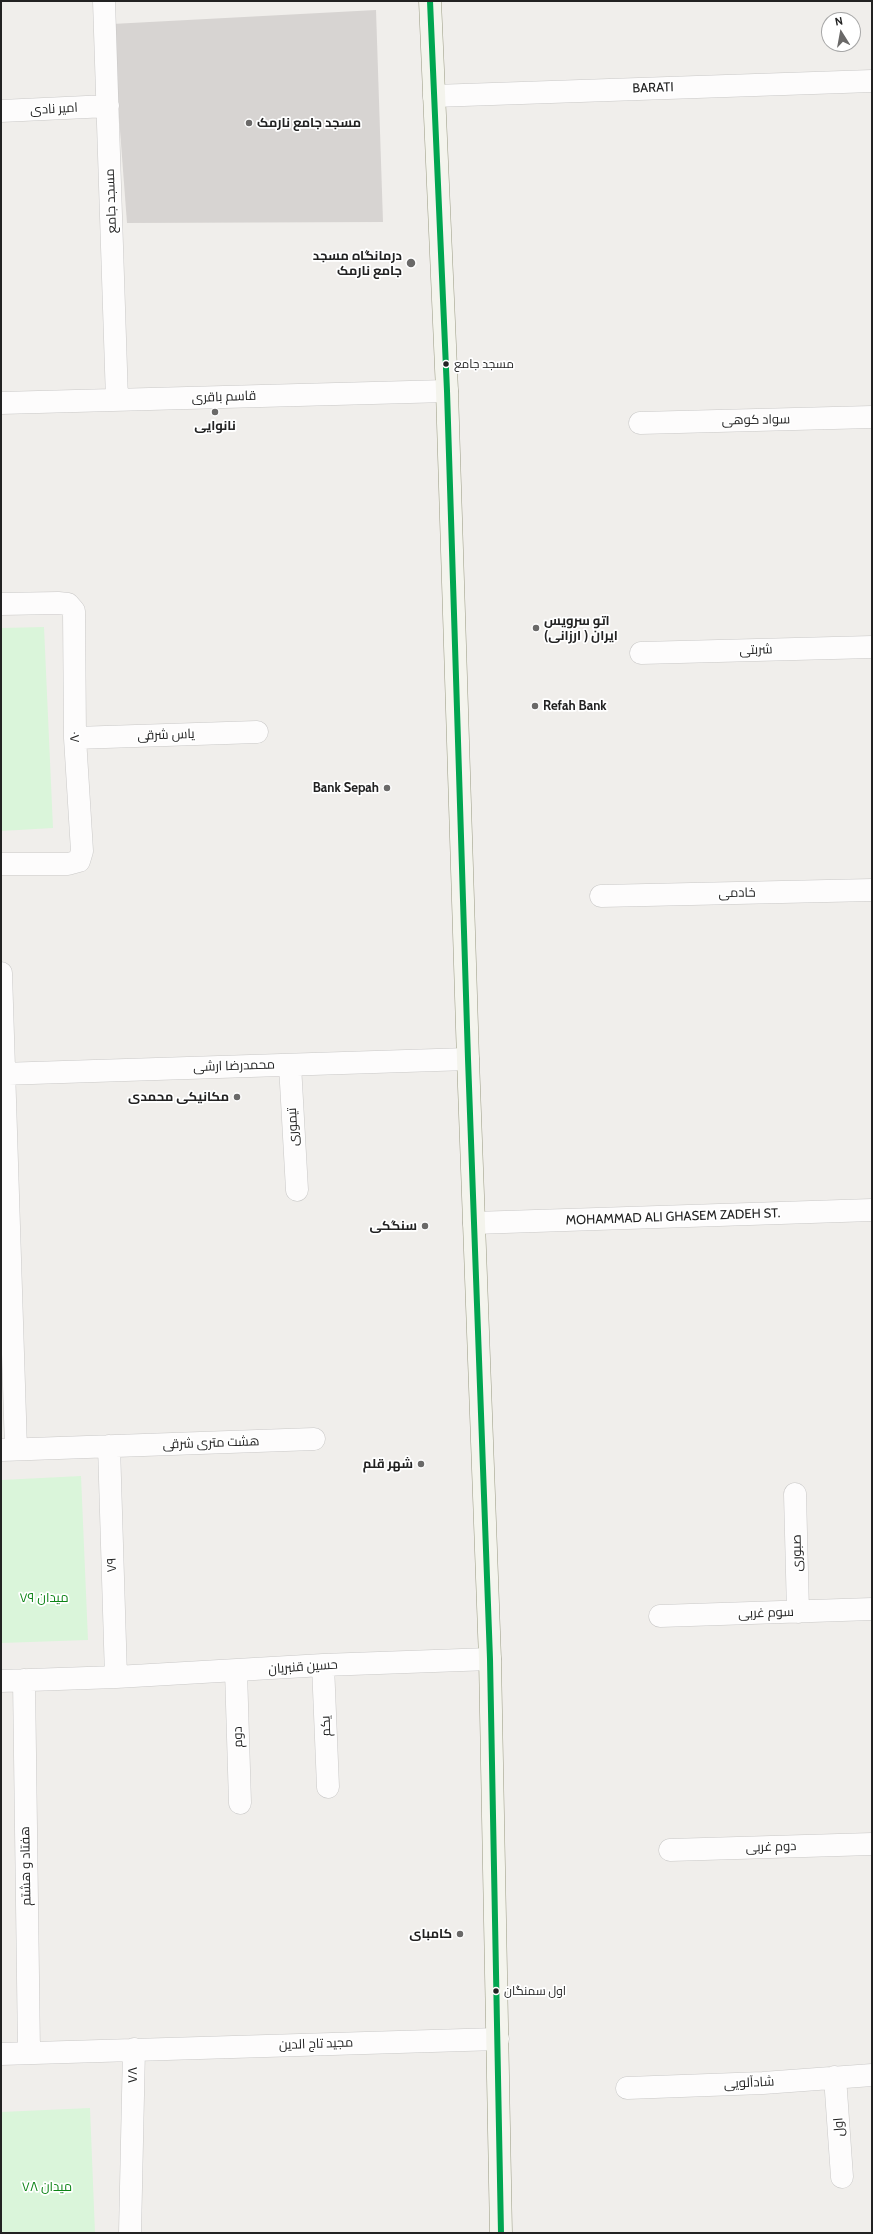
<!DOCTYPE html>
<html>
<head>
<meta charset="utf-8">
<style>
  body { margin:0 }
  #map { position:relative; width:873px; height:2234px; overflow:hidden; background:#f0eeeb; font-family:Cabin,sans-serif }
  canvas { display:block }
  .frame { position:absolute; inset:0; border:2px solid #222; pointer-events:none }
  .north { position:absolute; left:821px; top:12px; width:40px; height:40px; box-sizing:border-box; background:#fff; border:1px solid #a7a7a7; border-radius:50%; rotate:349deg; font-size:11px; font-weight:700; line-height:16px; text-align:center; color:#222 }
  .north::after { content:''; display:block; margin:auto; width:14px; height:18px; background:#6a6968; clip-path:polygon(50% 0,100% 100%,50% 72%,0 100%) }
</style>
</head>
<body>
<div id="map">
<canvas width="873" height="2234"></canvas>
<div class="frame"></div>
<div class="north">N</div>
</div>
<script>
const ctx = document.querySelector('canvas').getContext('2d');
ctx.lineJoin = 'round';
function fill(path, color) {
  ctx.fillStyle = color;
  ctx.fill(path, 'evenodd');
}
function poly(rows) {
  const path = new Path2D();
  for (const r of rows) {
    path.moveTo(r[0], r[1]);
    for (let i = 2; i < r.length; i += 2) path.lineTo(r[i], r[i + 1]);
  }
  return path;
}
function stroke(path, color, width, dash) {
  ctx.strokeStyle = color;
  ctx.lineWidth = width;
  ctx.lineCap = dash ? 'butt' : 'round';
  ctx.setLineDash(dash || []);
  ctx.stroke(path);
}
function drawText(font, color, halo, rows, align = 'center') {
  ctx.font = font + ' Cabin,Cairo,sans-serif';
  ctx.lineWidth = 3.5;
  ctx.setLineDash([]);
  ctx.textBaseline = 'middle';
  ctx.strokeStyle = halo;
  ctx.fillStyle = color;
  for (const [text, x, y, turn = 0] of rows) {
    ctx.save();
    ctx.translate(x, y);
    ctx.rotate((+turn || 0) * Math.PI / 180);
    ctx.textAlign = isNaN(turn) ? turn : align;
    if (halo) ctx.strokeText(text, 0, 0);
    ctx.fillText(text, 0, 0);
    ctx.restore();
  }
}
const park = poly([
  [44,627,53,828,1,831,1,628],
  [81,1476,88,1640,1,1643,1,1480],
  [90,2108,95,2233,1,2233,1,2112]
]);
const building = poly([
  [376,10,383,222,127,223,112,24]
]);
const street = poly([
  [104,1,117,400],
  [434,96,872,81],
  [1,111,108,106],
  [1,403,447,391],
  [640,423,872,417],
  [1,604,58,603,68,604,74,611,75,738,82,851,79,861,68,864,1,864],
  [641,653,872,647],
  [75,738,257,732],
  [601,896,872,890],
  [1,973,16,1449],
  [290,1065,297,1190],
  [1,1074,468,1059],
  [474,1223,872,1210],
  [2,1450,314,1439],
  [795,1494,798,1612],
  [660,1616,872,1609],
  [323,1665,328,1787],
  [236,1671,240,1803],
  [116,1677,323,1665,490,1659],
  [24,1680,29,2052],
  [1,1681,116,1677,109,1446],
  [670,1850,872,1844],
  [1,2054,498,2039],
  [835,2077,842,2177],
  [627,2088,763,2083,872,2075],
  [130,2233,134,2049]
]);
const secondary = poly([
  [430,1,447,391,468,1059,490,1659,501,2233]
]);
const bus1 = poly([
  [430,1,447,391,468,1059,490,1659,501,2233]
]);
const markers = [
  [249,123,4,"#6a6968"],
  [411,263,5,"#6a6968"],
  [446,364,3.5,"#222"],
  [215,412,4,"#6a6968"],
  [536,628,4,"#6a6968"],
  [535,706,4,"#6a6968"],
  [387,788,4,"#6a6968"],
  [237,1097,4,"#6a6968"],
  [425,1226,4,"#6a6968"],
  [421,1464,4,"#6a6968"],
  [460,1934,4,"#6a6968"],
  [496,1991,3.5,"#222"]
];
const busNames = [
  ["مسجد جامع",454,364],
  ["اول سمنگان",504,1991]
];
const streetNames = [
  ["BARATI",653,88,-2],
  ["امیر نادی",54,109,-3],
  ["مسجد جامع",111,201,-92],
  ["قاسم باقری",224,397,-2],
  ["سواد کوهی",756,420,-1],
  ["شربتی",756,650,-2],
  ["یاس شرقی",166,735,-2],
  ["۸۰",75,737,-92],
  ["خادمی",737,893,-1],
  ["محمدرضا ارشی",234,1066,-2],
  ["تیموری",293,1127,-93],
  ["MOHAMMAD ALI GHASEM ZADEH ST.",673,1217,-2],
  ["هشت متری شرقی",211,1443,-2],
  ["صبوری",797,1553,-91],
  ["۷۹",112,1565,-92],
  ["سوم غربی",766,1613,-2],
  ["حسین قنبریان",303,1667,-4],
  ["یکم",326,1726,-92],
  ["دوم",238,1737,-92],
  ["دوم غربی",771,1847,-2],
  ["هفتاد و هشتم",26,1866,-91],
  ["مجید تاج الدین",316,2044,-2],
  ["۷۸",133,2075,-89],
  ["شادآلویی",749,2083,-3],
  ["اول",839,2127,-94]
];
const poiNames = [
  ["مسجد جامع نارمک",257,123,"left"],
  ["درمانگاه مسجد",402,256],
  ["جامع نارمک",402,271],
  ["نانوایی",215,426,"center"],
  ["اتو سرویس",544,621,"left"],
  ["ایران ( ارزانی)",544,636,"left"],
  ["Refah Bank",543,706,"left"],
  ["Bank Sepah",379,788],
  ["مکانیکی محمدی",229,1097],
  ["سنگکی",417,1226],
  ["شهر قلم",413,1464],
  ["کامبای",452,1934]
];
const parkNames = [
  ["میدان ۷۹",44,1598],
  ["میدان ۷۸",47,2187]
];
fill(park, '#daf5da');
fill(building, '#d7d4d2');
stroke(street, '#c9c8c7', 23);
stroke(secondary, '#999a82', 23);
stroke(street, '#fdfcfc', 22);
stroke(secondary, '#f4f4ed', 22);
stroke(bus1, '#00a651', 6);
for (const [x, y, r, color] of markers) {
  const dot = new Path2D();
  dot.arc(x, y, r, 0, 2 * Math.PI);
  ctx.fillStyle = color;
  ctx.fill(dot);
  stroke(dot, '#fff', 1.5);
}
drawText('12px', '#222', '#fff', busNames, 'left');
drawText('13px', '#222', '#fff', streetNames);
drawText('bold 13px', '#222', '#fff', poiNames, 'right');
drawText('13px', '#0c8416', '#fff', parkNames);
</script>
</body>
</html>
